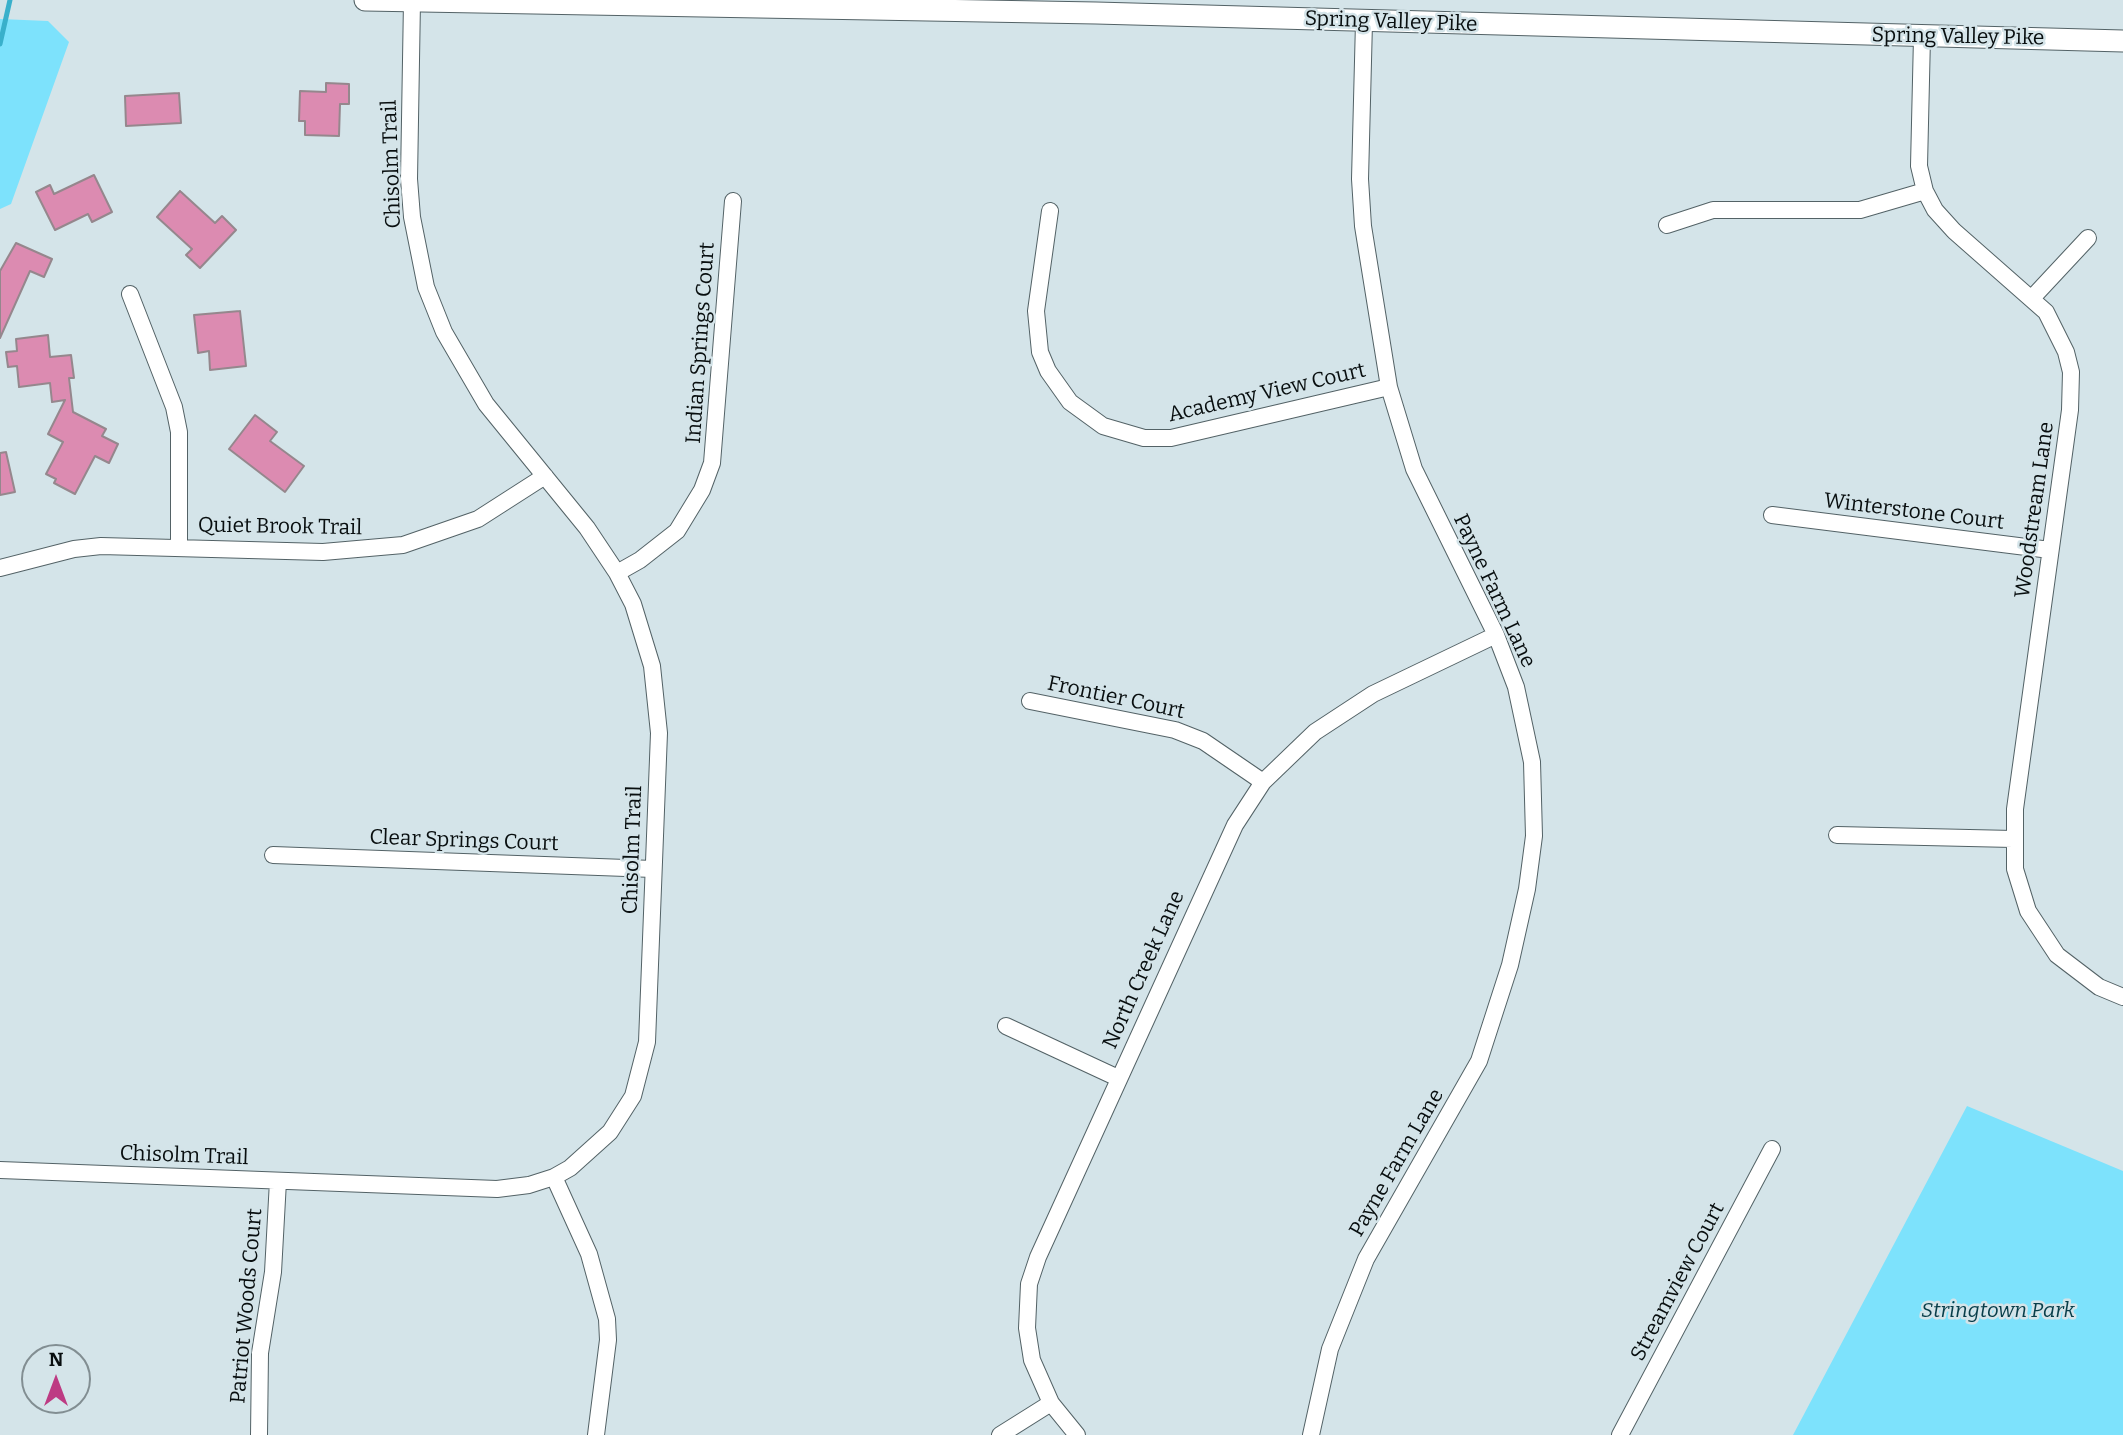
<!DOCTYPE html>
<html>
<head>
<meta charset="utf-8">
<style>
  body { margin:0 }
  #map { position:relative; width:2123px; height:1435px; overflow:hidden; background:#d4e4e9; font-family:Bitter,serif }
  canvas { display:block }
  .north { position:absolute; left:21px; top:1344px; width:70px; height:70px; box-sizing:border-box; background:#d4e4e9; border:2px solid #828e92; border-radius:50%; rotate:0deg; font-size:19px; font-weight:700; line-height:28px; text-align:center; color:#080e0f }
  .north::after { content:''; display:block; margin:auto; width:24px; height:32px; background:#bd3b83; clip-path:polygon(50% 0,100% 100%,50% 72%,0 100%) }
</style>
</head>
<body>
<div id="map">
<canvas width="2123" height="1435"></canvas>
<div class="north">N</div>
</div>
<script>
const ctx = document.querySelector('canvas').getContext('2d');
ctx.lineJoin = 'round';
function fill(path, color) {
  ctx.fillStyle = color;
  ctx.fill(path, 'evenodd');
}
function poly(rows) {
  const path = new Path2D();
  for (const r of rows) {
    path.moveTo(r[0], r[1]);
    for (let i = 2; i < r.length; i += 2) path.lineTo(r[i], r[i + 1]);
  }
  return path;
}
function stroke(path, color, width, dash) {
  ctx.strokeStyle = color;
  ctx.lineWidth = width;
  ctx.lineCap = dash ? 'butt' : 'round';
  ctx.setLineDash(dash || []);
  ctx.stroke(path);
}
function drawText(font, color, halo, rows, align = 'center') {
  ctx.font = font + ' Bitter,serif';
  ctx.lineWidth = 5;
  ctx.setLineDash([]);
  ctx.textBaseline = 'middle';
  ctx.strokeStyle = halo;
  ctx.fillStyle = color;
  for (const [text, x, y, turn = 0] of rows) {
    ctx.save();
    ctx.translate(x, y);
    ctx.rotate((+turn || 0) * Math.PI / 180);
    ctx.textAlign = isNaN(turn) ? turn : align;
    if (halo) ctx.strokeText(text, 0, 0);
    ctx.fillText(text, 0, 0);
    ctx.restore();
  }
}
const green = poly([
  [0,19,48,21,69,42,11,204,0,209],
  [1967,1106,2123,1171,2123,1435,1793,1435]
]);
const stream = poly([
  [0,44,10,0]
]);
const building = poly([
  [326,83,349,84,349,104,340,104,339,136,305,135,305,121,299,121,300,91,326,92,326,83],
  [179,93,181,123,126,126,125,96,179,93],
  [94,175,112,212,92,222,88,214,55,230,36,192,50,185,54,194,94,175],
  [180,191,215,223,222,216,236,230,200,268,186,255,192,249,157,217,180,191],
  [16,243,52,259,44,277,30,271,0,338,0,271,16,243],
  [240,311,246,366,210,370,209,351,198,353,194,315,240,311],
  [48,335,50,357,71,355,74,378,69,378,73,412,106,429,102,436,118,444,109,463,95,456,75,494,54,483,56,479,46,474,63,442,48,434,65,400,52,402,50,383,19,387,17,366,8,367,6,352,17,351,16,339,48,335],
  [255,415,277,432,270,441,304,466,285,492,229,449,255,415],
  [6,452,15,492,0,495,0,453,6,452]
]);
const minor = poly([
  [1922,37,1919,166,1925,191,1935,210,1954,231,2046,312,2066,352,2071,372,2070,410,2015,809,2015,869,2028,911,2057,955,2099,987,2123,997],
  [1050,211,1036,311,1040,352,1048,371,1070,402,1103,426,1144,438,1171,438,1389,387],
  [1667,225,1713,210,1860,210,1925,191],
  [130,294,174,407,179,432,179,547],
  [2033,297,2088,238],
  [1772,515,2050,550],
  [0,568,74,549,101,546,323,552,403,545,478,519,545,476],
  [617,573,640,560,677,531,702,490,712,463,733,201],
  [1030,701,1175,730,1203,741,1263,782],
  [1837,835,2013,839],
  [273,855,653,869],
  [1006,1026,1118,1078],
  [0,1170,497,1189,529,1185,554,1177,570,1168,610,1132,633,1096,647,1042,659,733,652,666,633,604,617,573,587,528,486,404,444,332,426,287,412,217,409,179,412,1],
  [554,1177,589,1254,607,1319,608,1340,596,1435],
  [259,1435,260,1353,273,1272,278,1181],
  [1000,1435,1051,1403],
  [1077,1435,1051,1403,1032,1360,1027,1328,1029,1284,1038,1257,1235,825,1263,782,1315,732,1373,694,1496,635],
  [1311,1435,1330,1349,1366,1259,1479,1061,1510,965,1527,889,1534,836,1532,762,1516,687,1496,635,1414,469,1389,387,1363,226,1360,179,1364,22],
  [1620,1435,1772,1149]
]);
const tertiary = poly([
  [365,0,1096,13,2123,41]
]);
const streetNames = [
  ["Spring Valley Pike",1391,22,2],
  ["Spring Valley Pike",1958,37,1],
  ["Chisolm Trail",392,164,-92],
  ["Indian Springs Court",701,343,-86],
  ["Academy View Court",1267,393,-13],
  ["Woodstream Lane",2035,510,-82],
  ["Winterstone Court",1914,512,7],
  ["Quiet Brook Trail",280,527,1],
  ["Payne Farm Lane",1494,591,65],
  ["Frontier Court",1116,698,12],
  ["Clear Springs Court",464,841,2],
  ["Chisolm Trail",633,850,-88],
  ["North Creek Lane",1144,970,-66],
  ["Chisolm Trail",184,1156,2],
  ["Payne Farm Lane",1397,1163,-60],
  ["Streamview Court",1678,1282,-62],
  ["Patriot Woods Court",247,1306,-85]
];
const parkNames = [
  ["Stringtown Park",1998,1311]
];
fill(green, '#7de2fc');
stroke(stream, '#39b0cb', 5);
fill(building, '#dc8bb1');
stroke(building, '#95878d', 2);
stroke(minor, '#536266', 18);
stroke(tertiary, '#536266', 23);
stroke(minor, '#fff', 16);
stroke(tertiary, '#fff', 21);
drawText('21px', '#080e0f', '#d4e4e9', streetNames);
drawText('italic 21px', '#073d49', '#d4e4e9', parkNames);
</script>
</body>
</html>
